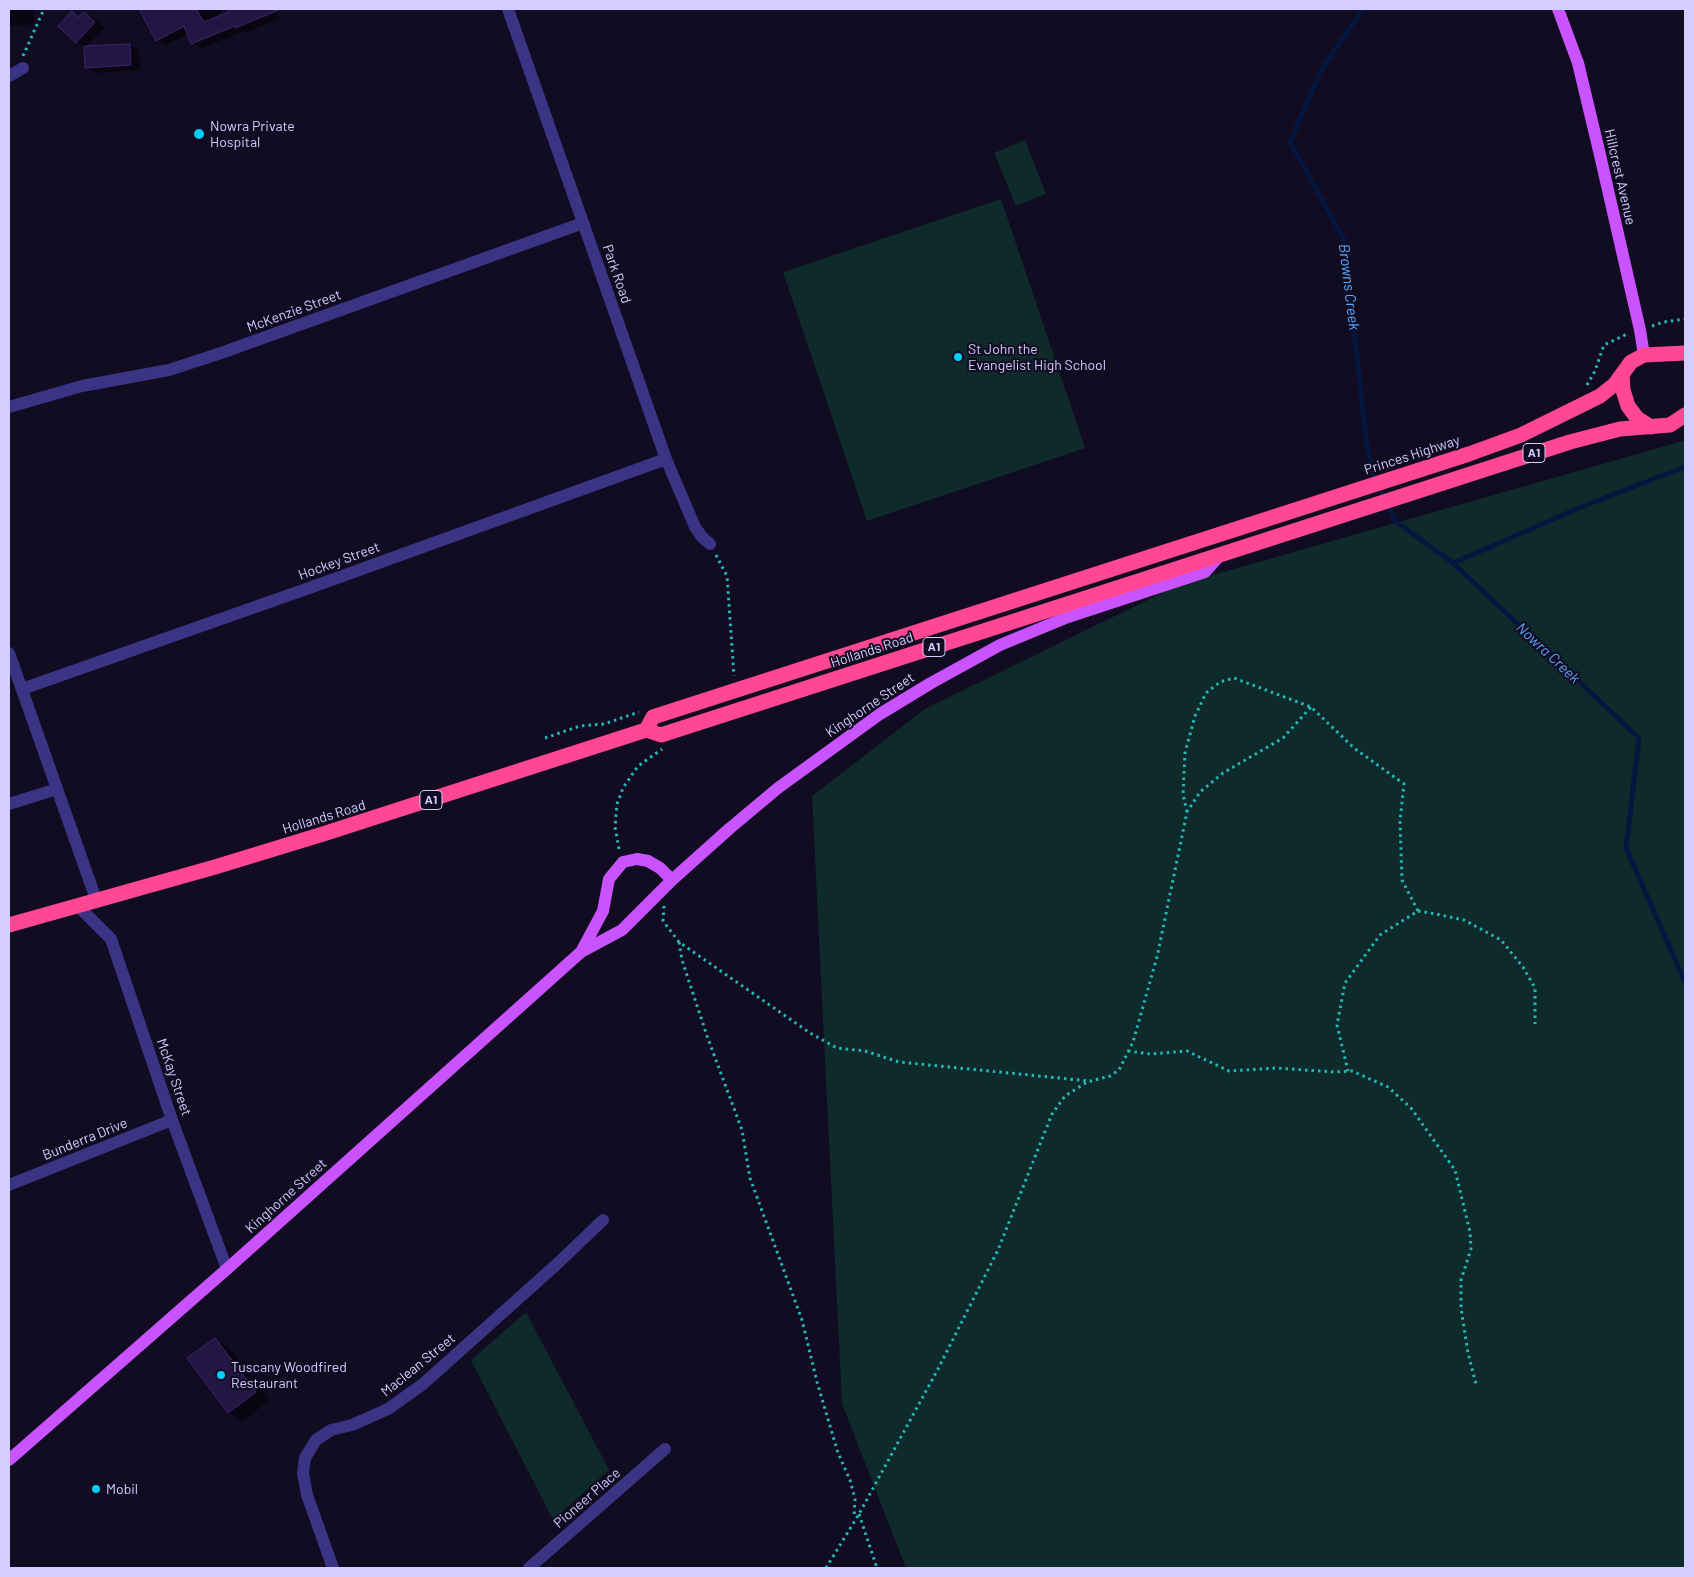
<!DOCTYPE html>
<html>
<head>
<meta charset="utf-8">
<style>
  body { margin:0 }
  #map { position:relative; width:1694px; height:1577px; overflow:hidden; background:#110c21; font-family:Barlow,sans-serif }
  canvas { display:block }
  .frame { position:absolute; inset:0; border:10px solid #d5ccff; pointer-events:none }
</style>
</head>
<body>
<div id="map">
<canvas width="1694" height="1577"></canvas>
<div class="frame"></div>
</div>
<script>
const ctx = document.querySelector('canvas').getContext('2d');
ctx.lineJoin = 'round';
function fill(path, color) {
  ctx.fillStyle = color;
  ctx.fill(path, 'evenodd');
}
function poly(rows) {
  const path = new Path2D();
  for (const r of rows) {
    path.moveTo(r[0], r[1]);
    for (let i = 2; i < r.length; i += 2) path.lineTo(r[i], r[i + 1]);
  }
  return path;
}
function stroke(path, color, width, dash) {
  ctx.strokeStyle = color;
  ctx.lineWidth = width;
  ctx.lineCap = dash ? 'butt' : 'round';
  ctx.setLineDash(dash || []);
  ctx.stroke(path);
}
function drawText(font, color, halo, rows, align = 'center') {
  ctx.font = font + ' Barlow,sans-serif';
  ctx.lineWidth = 4;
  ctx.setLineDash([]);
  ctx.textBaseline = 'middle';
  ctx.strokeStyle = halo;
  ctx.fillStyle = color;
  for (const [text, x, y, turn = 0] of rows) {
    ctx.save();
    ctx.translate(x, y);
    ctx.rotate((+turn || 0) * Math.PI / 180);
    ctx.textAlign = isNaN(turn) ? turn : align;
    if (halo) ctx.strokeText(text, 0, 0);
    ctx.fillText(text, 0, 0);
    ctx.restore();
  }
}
const green = poly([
  [1025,140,1046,194,1016,206,994,153],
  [1001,199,1085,448,867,521,783,272],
  [1685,440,1685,1568,906,1568,842,1404,812,796,925,709,1178,585,1669,445],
  [526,1312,609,1470,553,1520,471,1360]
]);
const shadow = poly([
  [9,9,33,9,35,24,9,27],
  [141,9,223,9,218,16,237,9,275,9,279,19,246,32,244,31,202,48,192,43,188,34,166,45,157,40],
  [72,13,80,17,84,13,93,18,104,28,86,47,130,45,139,50,140,70,96,73,87,68,85,47,77,42],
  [215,1340,229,1348,270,1400,243,1421,229,1413]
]);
const stream = poly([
  [1363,9,1321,70,1290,142,1344,239,1367,447,1374,476,1395,521,1453,563],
  [1685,467,1586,505,1453,563,1639,738,1626,848,1685,982]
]);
const building = poly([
  [139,9,196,9,204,22,229,12,228,9,281,9,235,28,235,26,191,44,184,26,156,41,139,9],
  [72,11,78,17,84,12,95,22,76,43,58,26,72,11],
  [130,44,131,65,85,68,84,46,130,44],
  [215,1338,256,1392,228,1413,187,1358,215,1338]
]);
const path = poly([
  [23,56,44,9],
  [1652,326,1664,322,1685,319],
  [1587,385,1595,371,1604,345,1627,334],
  [716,555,727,576,734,676],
  [545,738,580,726,604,724,639,712],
  [1187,812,1183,794,1185,753,1195,716,1206,693,1220,682,1234,678,1311,707,1354,748,1404,784,1400,821,1402,880,1418,911,1380,935,1345,983,1337,1025,1348,1071],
  [619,849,615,827,617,804,623,788,638,766,662,749],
  [664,906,663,921,679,942,810,1033,837,1048,865,1051,899,1062,1089,1081],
  [1418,911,1436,914,1464,920,1501,940,1523,967,1535,988,1535,1024],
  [679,942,682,960,707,1036,742,1130,750,1178,802,1320,817,1382,838,1453,850,1480,855,1499,854,1518],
  [1128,1051,1150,1054,1187,1051,1229,1071,1276,1068,1335,1072,1352,1071,1388,1087,1411,1108,1455,1170,1470,1232,1471,1249,1461,1280,1461,1308,1468,1353,1476,1384],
  [859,1514,877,1568],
  [826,1568,859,1514,938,1369,998,1250,1052,1114,1065,1096,1087,1082,1110,1076,1119,1070,1133,1042,1157,957,1187,812,1200,792,1223,773,1283,738,1311,707]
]);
const minor = poly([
  [508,9,666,459,695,527,702,537,710,544],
  [9,76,23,68],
  [9,407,82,386,169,370,221,353,583,223],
  [9,653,96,899],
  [22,689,312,587,666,459],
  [9,804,57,789],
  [77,905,111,939,172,1120,227,1269],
  [9,1185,172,1120],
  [333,1568,307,1495,303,1473,305,1458,316,1440,331,1430,352,1425,388,1409,423,1384,557,1264,603,1220],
  [529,1568,665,1449]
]);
const major = poly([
  [1558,9,1578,63,1600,155,1640,330,1644,355],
  [581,952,603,911,609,879,623,862,637,859,648,861,660,868,672,880],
  [9,1460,227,1269,581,952,622,930,672,880,729,829,778,788,880,714,931,683,1000,645,1068,617,1205,572,1221,554]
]);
const highway = poly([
  [1622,374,1623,390,1628,406,1637,418,1651,427],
  [646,730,653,717,1469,454,1521,435,1600,396,1615,384,1631,362,1644,355,1685,353],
  [9,925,215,867,323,834,646,730,661,735,1570,442,1620,429,1670,425,1685,415]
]);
const markers = [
  [199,134,6,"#00cef7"],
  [958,357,5,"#00cef7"],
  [221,1375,5,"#00cef7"],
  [96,1489,5,"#00cef7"]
];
const shields = [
  [1534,453,22],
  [934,647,22],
  [431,800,22]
];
const shieldNames = [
  ["A1",1534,453],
  ["A1",934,647],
  ["A1",431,800]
];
const poiNames = [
  ["Nowra Private",210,126],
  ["Hospital",210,142],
  ["St John the",968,349],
  ["Evangelist High School",968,365],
  ["Tuscany Woodfired",231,1367],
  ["Restaurant",231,1383],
  ["Mobil",106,1489]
];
const streetNames = [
  ["Hillcrest Avenue",1620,177,77],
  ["Park Road",617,274,71],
  ["McKenzie Street",294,311,-20],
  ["Princes Highway",1412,455,-18],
  ["Hockey Street",339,561,-20],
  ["Hollands Road",872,650,-18],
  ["Kinghorne Street",870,705,-34],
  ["Hollands Road",324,817,-17],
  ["McKay Street",174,1077,71],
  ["Bunderra Drive",85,1139,-22],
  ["Kinghorne Street",286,1196,-42],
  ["Maclean Street",418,1365,-39],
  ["Pioneer Place",587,1498,-41]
];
const waterNames = [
  ["Browns Creek",1349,287,83],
  ["Nowra Creek",1548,653,43]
];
fill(green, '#0e2a2b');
fill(shadow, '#0007');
stroke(stream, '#06173f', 5);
fill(building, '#221643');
stroke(building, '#3a2771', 1);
stroke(path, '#26b8b9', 3, [2.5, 4]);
stroke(minor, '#3b3383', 12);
stroke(major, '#c953ff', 12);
stroke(highway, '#ff4793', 15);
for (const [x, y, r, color] of markers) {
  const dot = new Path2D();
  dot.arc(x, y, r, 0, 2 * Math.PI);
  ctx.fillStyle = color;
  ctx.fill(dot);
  stroke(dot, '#110c21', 2);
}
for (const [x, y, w] of shields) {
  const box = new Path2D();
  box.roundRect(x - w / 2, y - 9.5, w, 19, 4);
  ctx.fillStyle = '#110c21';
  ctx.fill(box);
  stroke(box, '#d5ccff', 1);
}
drawText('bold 12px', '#d5ccff', null, shieldNames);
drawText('14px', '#d5ccff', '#110c21', poiNames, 'left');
drawText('14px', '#d5ccff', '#110c21', streetNames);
drawText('italic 15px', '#5aa8ff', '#110c21', waterNames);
</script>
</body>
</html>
